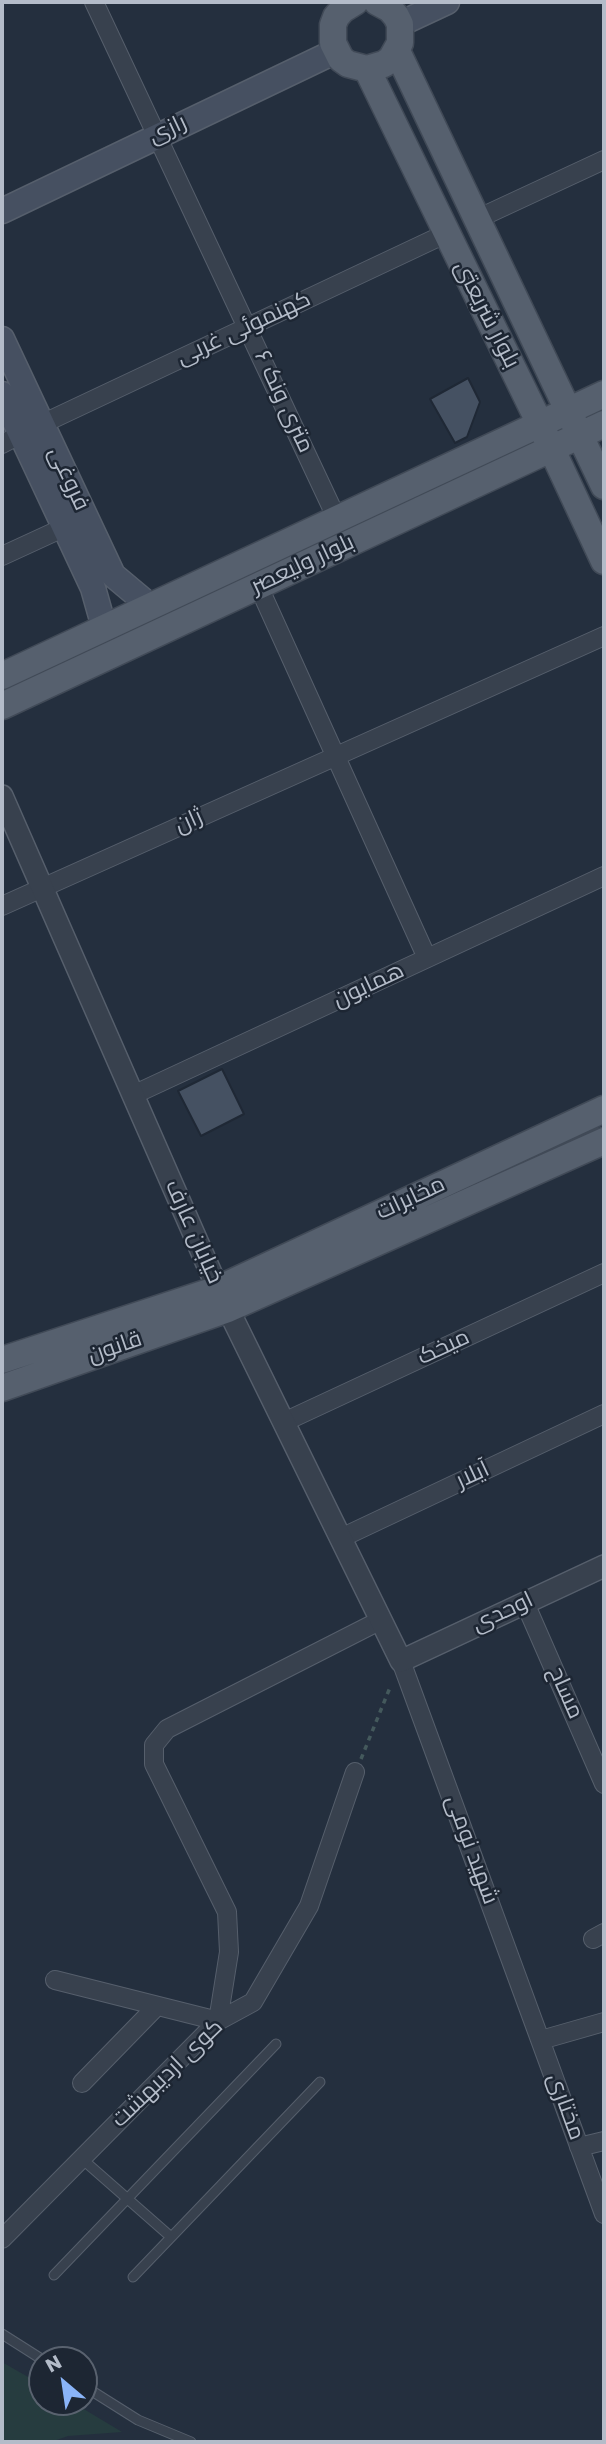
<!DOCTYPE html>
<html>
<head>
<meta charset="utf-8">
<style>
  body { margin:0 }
  #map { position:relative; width:606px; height:2444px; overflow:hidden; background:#242f3e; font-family:Poppins,sans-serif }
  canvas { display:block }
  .frame { position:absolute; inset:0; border:4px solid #b4bcc9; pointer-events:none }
  .north { position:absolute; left:28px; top:2346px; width:70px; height:70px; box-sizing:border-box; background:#1d2633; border:2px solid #59626f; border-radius:50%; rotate:331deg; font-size:19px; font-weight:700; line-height:28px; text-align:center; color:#b4bcc9 }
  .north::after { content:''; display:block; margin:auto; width:24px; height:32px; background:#8ab4f8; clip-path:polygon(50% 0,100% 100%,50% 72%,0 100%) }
</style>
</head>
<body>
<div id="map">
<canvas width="606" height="2444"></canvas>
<div class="frame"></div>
<div class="north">N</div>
</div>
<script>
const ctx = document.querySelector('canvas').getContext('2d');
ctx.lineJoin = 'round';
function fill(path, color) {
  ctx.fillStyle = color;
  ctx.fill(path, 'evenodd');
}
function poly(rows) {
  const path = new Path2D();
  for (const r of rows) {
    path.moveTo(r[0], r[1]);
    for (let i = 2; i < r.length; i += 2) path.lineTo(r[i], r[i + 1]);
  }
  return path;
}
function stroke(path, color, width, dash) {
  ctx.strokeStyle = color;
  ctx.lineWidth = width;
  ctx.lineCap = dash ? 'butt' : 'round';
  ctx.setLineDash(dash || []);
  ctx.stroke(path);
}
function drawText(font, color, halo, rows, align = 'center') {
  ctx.font = font + ' Poppins,Cairo,sans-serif';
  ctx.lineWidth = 5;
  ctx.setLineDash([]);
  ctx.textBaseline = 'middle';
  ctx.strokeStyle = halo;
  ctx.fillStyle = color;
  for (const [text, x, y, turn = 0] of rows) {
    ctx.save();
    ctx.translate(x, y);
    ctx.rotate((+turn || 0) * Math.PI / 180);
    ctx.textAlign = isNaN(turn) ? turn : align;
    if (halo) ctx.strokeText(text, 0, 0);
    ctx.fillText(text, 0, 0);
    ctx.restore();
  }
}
const green = poly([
  [2,2362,42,2385,42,2402,72,2402,122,2432,68,2436,51,2442,2,2442]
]);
const building = poly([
  [468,378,480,402,467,437,455,443,430,399,468,378],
  [222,1069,244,1114,201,1136,178,1091,222,1069]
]);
const path = poly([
  [361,1759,391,1685]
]);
const service = poly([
  [81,2158,171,2237],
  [54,2275,276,2044],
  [133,2277,320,2082],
  [2,2334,43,2360],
  [84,2386,138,2420,191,2442]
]);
const minor = poly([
  [94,2,337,519],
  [477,219,604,160],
  [42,424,445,234],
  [2,444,21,434],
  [2,556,65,527],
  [258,585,427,958],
  [2,906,604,636],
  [133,1095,604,876],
  [284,1422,604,1273],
  [341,1538,604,1414],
  [525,1603,604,1784],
  [401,1661,604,2214],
  [593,1939,604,1933],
  [55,1980,218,2021,229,1952,227,1912,154,1764,154,1745,167,1729,381,1620],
  [541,2040,604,2022],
  [82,2083,157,2006],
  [579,2147,604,2141],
  [2,2239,218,2021,253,2002,309,1906,355,1772]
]);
const tertiary = poly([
  [2,796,218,1289],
  [228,1309,401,1661,604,1566]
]);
const secondary = poly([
  [400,24,447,2],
  [2,211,336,51],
  [2,339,113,575,150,606],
  [2,394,93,588,104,627]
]);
const primary = poly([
  [355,2,342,10,336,17,333,25,333,43,341,59,348,64,367,69,384,64,391,59,400,43,400,24,396,16,390,9,377,2],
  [397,51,604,486],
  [367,69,540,424,604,561],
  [2,676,604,394],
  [2,706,604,424],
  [2,1360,218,1289,604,1109],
  [2,1388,228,1309,604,1141]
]);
const streetNames = [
  ["رازی",168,130,-25],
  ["بلوار شریعتى",486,315,63],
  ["کهنموئی غربی",244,329,-25],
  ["۶ متری ونک",283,402,65],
  ["فروغى",68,479,65],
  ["بلوار ولیعصر",303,565,-25],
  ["ژان",189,822,-24],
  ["همایون",369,986,-25],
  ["مخابرات",411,1199,-25],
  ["خیابان عارف",193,1232,66],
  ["قانون",115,1348,-19],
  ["میخک",444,1348,-25],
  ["آیلار",473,1476,-25],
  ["اوحدی",503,1613,-25],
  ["مساح",565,1693,66],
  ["شهید نومی",471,1850,70],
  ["کوی اردیبهشت",168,2074,-44],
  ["مختاری",565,2107,70]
];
fill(green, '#263c3f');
fill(building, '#455162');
stroke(building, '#1f2835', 2);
stroke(service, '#565f6c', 11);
stroke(minor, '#565f6c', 20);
stroke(tertiary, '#565f6c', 24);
stroke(secondary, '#565f6c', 27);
stroke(primary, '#414a57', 29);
stroke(path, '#44595c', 3.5, [5, 5]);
stroke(service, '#38414e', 9);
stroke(minor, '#38414e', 18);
stroke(tertiary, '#38414e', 21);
stroke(secondary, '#465061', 24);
stroke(primary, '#56606e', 26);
drawText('23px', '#b4bcc9', '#1d2633', streetNames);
</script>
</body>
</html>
